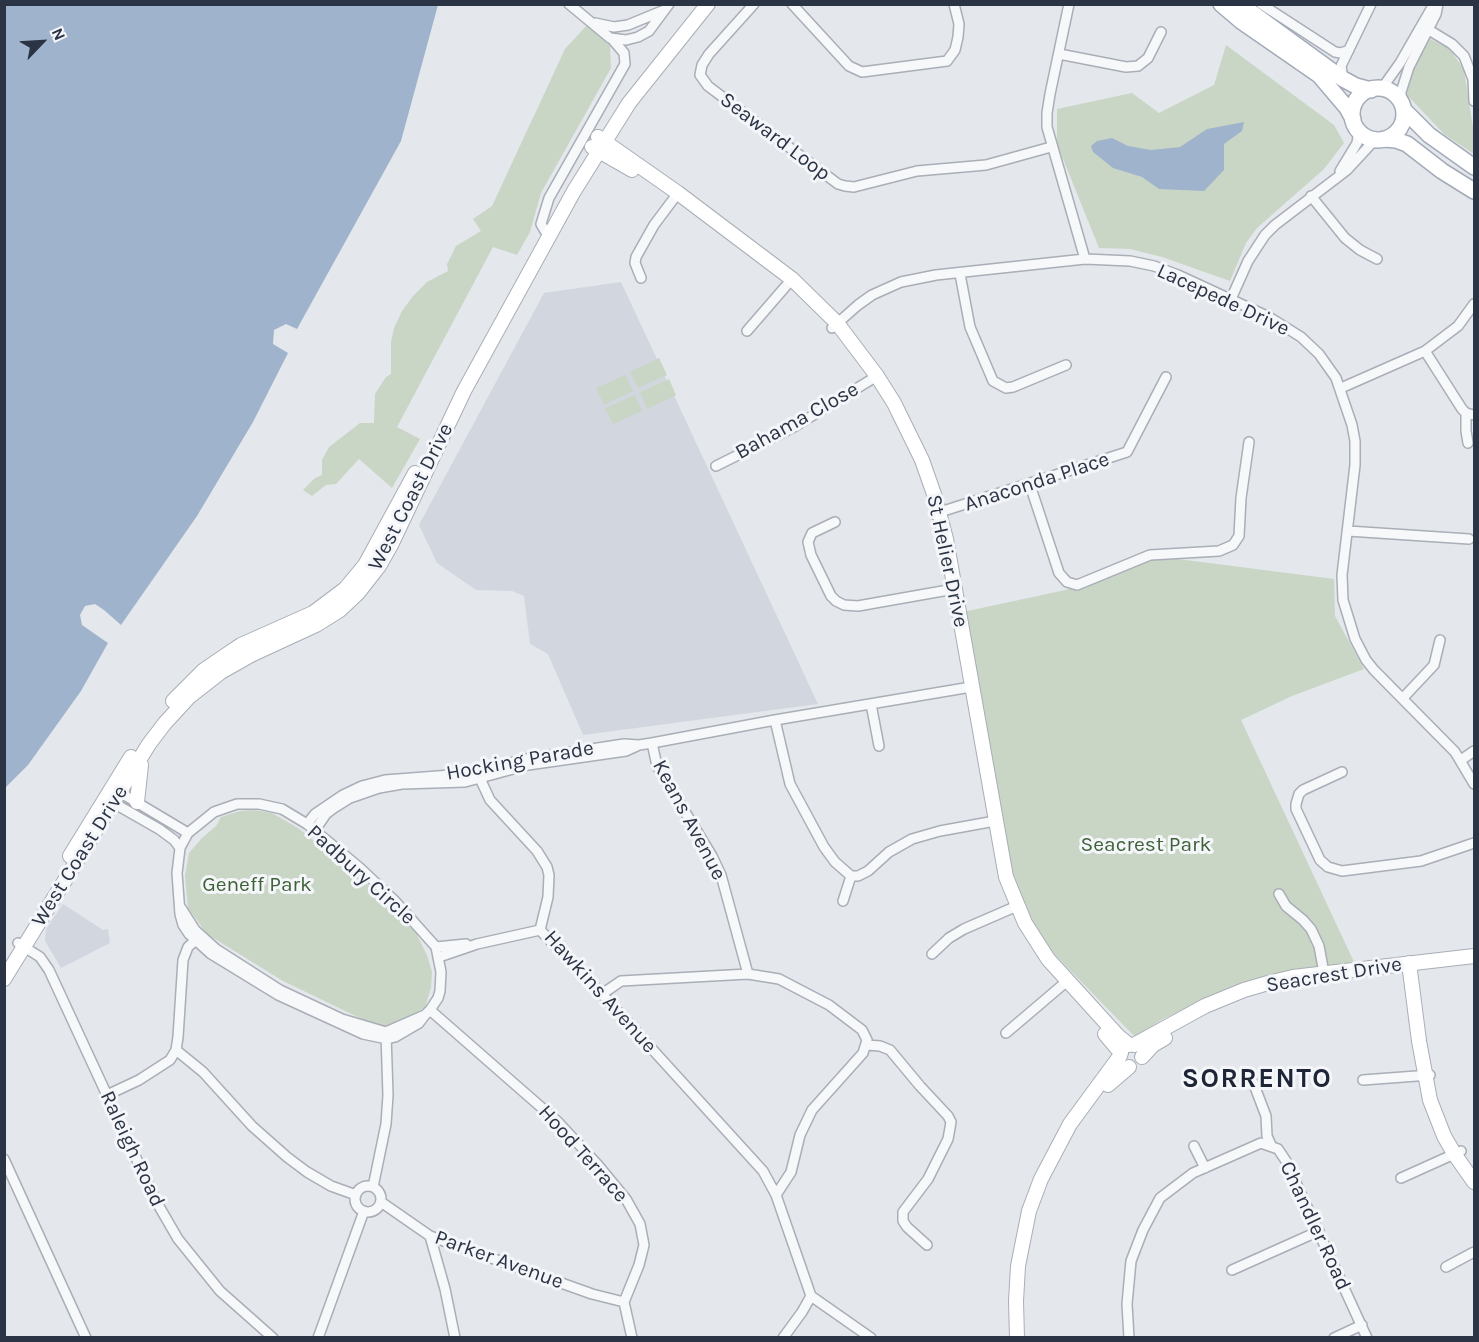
<!DOCTYPE html>
<html>
<head>
<meta charset="utf-8">
<style>
  body { margin:0 }
  #map { position:relative; width:1479px; height:1342px; overflow:hidden; background:#e4e7ec; font-family:Karla,sans-serif }
  canvas { display:block }
  .frame { position:absolute; inset:0; border:6px solid #2b3445; pointer-events:none }
  .north { position:absolute; left:12px; top:12px; width:60px; height:60px; -webkit-text-stroke:4px #f4f6f9; paint-order:stroke; rotate:65deg; font-size:16px; font-weight:700; line-height:24px; text-align:center; color:#2b3445 }
  .north::after { content:''; display:block; margin:auto; width:21px; height:27px; background:#2b3445; clip-path:polygon(50% 0,100% 100%,50% 72%,0 100%) }
</style>
</head>
<body>
<div id="map">
<canvas width="1479" height="1342"></canvas>
<div class="frame"></div>
<div class="north">N</div>
</div>
<script>
const ctx = document.querySelector('canvas').getContext('2d');
ctx.lineJoin = 'round';
function fill(path, color) {
  ctx.fillStyle = color;
  ctx.fill(path, 'evenodd');
}
function poly(rows) {
  const path = new Path2D();
  for (const r of rows) {
    if (r.length === 3) {
      path.moveTo(r[0] + r[2], r[1]);
      path.arc(r[0], r[1], r[2], 0, 2 * Math.PI);
      continue;
    }
    path.moveTo(r[0], r[1]);
    for (let i = 2; i < r.length; i += 2) path.lineTo(r[i], r[i + 1]);
  }
  return path;
}
function stroke(path, color, width, dash) {
  ctx.strokeStyle = color;
  ctx.lineWidth = width;
  ctx.lineCap = dash ? 'butt' : 'round';
  ctx.setLineDash(dash || []);
  ctx.stroke(path);
}
function drawText(font, color, halo, rows, align = 'center') {
  ctx.font = font + ' Karla,sans-serif';
  ctx.lineWidth = 6;
  ctx.setLineDash([]);
  ctx.textBaseline = 'middle';
  ctx.strokeStyle = halo;
  ctx.fillStyle = color;
  for (const [text, x, y, turn = 0] of rows) {
    ctx.save();
    ctx.translate(x, y);
    ctx.rotate((+turn || 0) * Math.PI / 180);
    ctx.textAlign = isNaN(turn) ? turn : align;
    if (halo) ctx.strokeText(text, 0, 0);
    ctx.fillText(text, 0, 0);
    ctx.restore();
  }
}
const built = poly([
  [621,282,818,704,583,735,548,654,530,644,524,596,512,591,476,590,437,563,419,525,544,293],
  [63,904,103,930,108,929,110,943,61,968,45,941,46,929]
]);
const green = poly([
  [587,25,610,45,611,68,541,193,530,232,517,255,493,247,397,427,420,439,392,488,359,459,336,484,326,485,312,496,303,490,315,478,322,475,322,460,329,447,360,423,374,423,375,394,386,377,391,374,391,342,394,328,402,311,413,296,427,282,448,271,447,264,456,246,481,231,473,219,492,206,565,49],
  [1428,38,1450,49,1464,70,1474,134,1474,154,1444,134,1408,96,1405,88],
  [1226,45,1334,125,1344,143,1324,169,1257,228,1246,243,1230,281,1162,257,1130,249,1099,248,1057,144,1057,109,1132,93,1159,113,1214,85],
  [659,358,667,375,638,388,630,372],
  [625,375,633,391,604,405,596,388],
  [669,379,676,395,647,409,640,392],
  [635,395,642,411,613,424,605,408],
  [1160,558,1178,559,1334,579,1335,616,1364,669,1292,696,1241,720,1354,962,1267,975,1215,995,1163,1019,1135,1037,1063,963,1036,934,1016,897,963,612,1070,589,1130,567],
  [254,810,272,813,298,828,369,885,416,933,427,955,432,972,431,988,425,1007,410,1017,387,1027,366,1021,283,981,207,934,188,908,185,876,189,853,201,839,216,826,221,817,240,811]
]);
const water = poly([
  [5,4,438,5,401,141,297,329,286,324,274,330,273,344,288,353,253,422,197,516,121,625,104,610,95,604,85,606,80,615,82,625,108,643,81,691,28,765,5,788],
  [1244,122,1242,131,1224,144,1224,170,1204,191,1159,189,1142,177,1113,168,1093,152,1091,146,1097,141,1112,138,1128,146,1151,150,1180,147,1207,129]
]);
const street = poly([
  [569,4,610,38,626,40,638,37,649,31,669,4],
  [754,4,709,54,702,65,700,75,708,86,838,184,845,186,854,187,917,171,986,165,1051,147],
  [792,4,849,66,862,72,947,61,955,50,958,37,959,24,954,4],
  [1069,4,1050,94,1047,113,1047,127,1085,259],
  [1261,4,1335,52,1341,53,1349,50],
  [595,23,614,27,628,25,662,11],
  [1424,27,1452,44,1464,56,1473,79,1474,101],
  [1059,54,1126,67,1138,66,1148,58,1161,32],
  [1343,79,1341,66,1371,4],
  [1376,89,1385,84,1400,63,1434,4],
  [1401,103,1401,92,1409,67,1436,14,1438,4],
  [1340,171,1357,143,1359,130],
  [1311,196,1345,238,1360,250,1377,259],
  [545,231,541,224,549,198,625,64,624,53,613,40],
  [960,274,970,327,993,381,1006,388,1013,387,1066,365],
  [641,278,635,263,636,257,654,225,678,193],
  [1231,299,1248,261,1265,235,1275,225,1347,170,1371,144,1379,140],
  [832,328,858,305,872,295,901,282,936,275,1085,259,1130,261,1154,266,1178,275,1269,317,1301,337,1319,354,1336,378,1352,425,1355,441,1355,465,1342,575,1343,600,1355,639,1366,660,1374,670,1455,752,1474,784],
  [747,331,792,279],
  [1425,351,1462,409,1466,413,1474,415],
  [1341,388,1425,351,1458,326,1474,304],
  [1466,413,1466,431,1468,443],
  [716,466,794,427,877,376],
  [1030,485,1059,573,1067,582,1077,585,1150,555,1219,551,1233,545,1239,536,1241,498,1249,442],
  [934,514,1127,452,1166,377],
  [835,522,812,533,808,542,811,555,831,596,836,601,844,605,858,606,954,589],
  [1348,531,1469,539],
  [1403,698,1434,665,1440,640],
  [871,704,879,746],
  [775,720,790,784,824,847,835,862,851,876,858,876,868,871,889,852,912,839,940,831,995,821],
  [652,743,657,766,712,856,721,875,748,974,779,979,829,1005,862,1030,867,1040,863,1053,812,1110,800,1135,791,1172,776,1195,811,1296,802,1312,783,1338],
  [1461,760,1474,751],
  [477,772,490,800,537,851,547,867,549,875,548,897,540,930,602,994,763,1171,776,1195],
  [1342,772,1303,790,1299,794,1296,804,1296,809,1320,860,1328,867,1342,871,1421,861,1474,843],
  [116,790,188,833],
  [110,801,159,829,174,840,180,848],
  [307,824,315,814,343,795,362,786,385,780,464,774,526,759,624,744,639,745,652,743,775,720,971,687],
  [315,830,326,814,334,808,350,798,379,788,402,784,465,782,528,765,626,751,637,746],
  [1279,894,1286,906,1303,920,1311,929,1319,946,1324,973],
  [843,901,851,876],
  [181,908,195,930,216,949,280,990,342,1019,386,1032,425,1015,430,1010,438,998,440,991,441,972,436,947,394,900,360,868,307,824,282,809,259,804,237,804,214,812,188,833,180,848,177,873,180,914,183,925,189,934,211,954,278,995,363,1034,387,1039,395,1037,419,1023,425,1015],
  [18,943,40,957,49,970,156,1201,178,1239,220,1291,273,1338],
  [436,947,466,944],
  [932,954,949,938,964,929,1017,906],
  [439,957,477,944,540,930],
  [602,994,621,981,748,974],
  [430,1010,558,1122,598,1165,626,1199,640,1224,644,1245,639,1265,624,1302,632,1338],
  [1006,1033,1066,982],
  [867,1045,880,1046,890,1050,920,1086,948,1116,951,1122,948,1139,928,1179,903,1212,903,1221,907,1227,927,1245],
  [176,1050,203,1072,252,1126,287,1157,307,1172,331,1186,356,1195],
  [1363,1080,1430,1075],
  [1253,1082,1266,1116,1267,1136,1271,1145],
  [107,1095,139,1080,170,1060,176,1050,178,1037,183,960,188,947,198,938],
  [1194,1146,1205,1168],
  [4,1159,86,1338],
  [1401,1178,1461,1151],
  [368,1199,13],
  [373,1187,386,1124,388,1095,386,1034],
  [381,1202,430,1236,592,1294,624,1302],
  [430,1236,445,1289,455,1338],
  [1446,1267,1474,1252],
  [1232,1270,1319,1231],
  [811,1296,871,1338],
  [318,1338,364,1211],
  [1129,1338,1127,1304,1131,1261,1143,1230,1160,1198,1193,1173,1261,1143,1278,1149,1286,1161,1367,1338],
  [1334,1338,1362,1325]
]);
const secondary = poly([
  [598,137,678,193,792,279,837,323,877,376,894,403,922,460,935,497,946,539,1006,877,1025,923,1048,959,1118,1036,1129,1045],
  [592,147,632,170],
  [173,701,204,670,226,655,241,645,313,613,345,589,365,565,415,473],
  [137,802,141,765],
  [70,856,131,757],
  [1409,963,1419,1041,1430,1100,1444,1136,1455,1155,1474,1182],
  [4,979,149,744,165,723,189,697,221,672,251,655,316,625,340,610,358,593,379,566,391,545,464,391,574,191,629,103,708,4],
  [1105,1034,1121,1053],
  [1134,1045,1205,1006,1244,990,1268,983,1293,977,1474,956],
  [1142,1057,1153,1045,1165,1038],
  [1108,1085,1129,1067],
  [1017,1338,1016,1301,1018,1266,1029,1211,1041,1179,1070,1124,1120,1056]
]);
const primary = poly([
  [1221,4,1241,21,1319,75,1347,108,1353,119],
  [1240,4,1343,79,1356,86,1371,90],
  [1378,114,26],
  [1404,110,1429,135,1474,167],
  [1384,139,1396,140,1407,144,1442,171,1474,191]
]);
const streetNames = [
  ["Seaward Loop",775,137,37],
  ["Lacepede Drive",1223,300,25],
  ["Bahama Close",797,421,-29],
  ["Anaconda Place",1037,482,-18],
  ["West Coast Drive",411,497,-63],
  ["St Helier Drive",947,561,78],
  ["Hocking Parade",520,761,-10],
  ["Keans Avenue",689,820,62],
  ["West Coast Drive",80,856,-58],
  ["Padbury Circle",361,875,42],
  ["Seacrest Drive",1334,975,-9],
  ["Hawkins Avenue",600,992,48],
  ["Raleigh Road",132,1149,65],
  ["Hood Terrace",583,1154,48],
  ["Chandler Road",1315,1226,65],
  ["Parker Avenue",499,1260,20]
];
const parkNames = [
  ["Seacrest Park",1146,845],
  ["Geneff Park",257,885]
];
const districtNames = [
  ["SORRENTO",1257,1079]
];
fill(built, '#d2d6de');
fill(green, '#c9d6c5');
fill(water, '#9fb4cc');
stroke(street, '#a9aeb7', 12);
stroke(secondary, '#a9aeb7', 16);
stroke(primary, '#a3abb8', 18);
stroke(street, '#f7f8fa', 9);
stroke(secondary, '#fff', 14);
stroke(primary, '#fff', 15);
drawText('21px', '#2b3445', '#f4f6f9', streetNames);
drawText('21px', '#3f6138', '#f4f6f9', parkNames);
ctx.letterSpacing = '1.5px';
drawText('bold 27px', '#1d2536', '#f4f6f9', districtNames);
ctx.letterSpacing = '0px';
</script>
</body>
</html>
